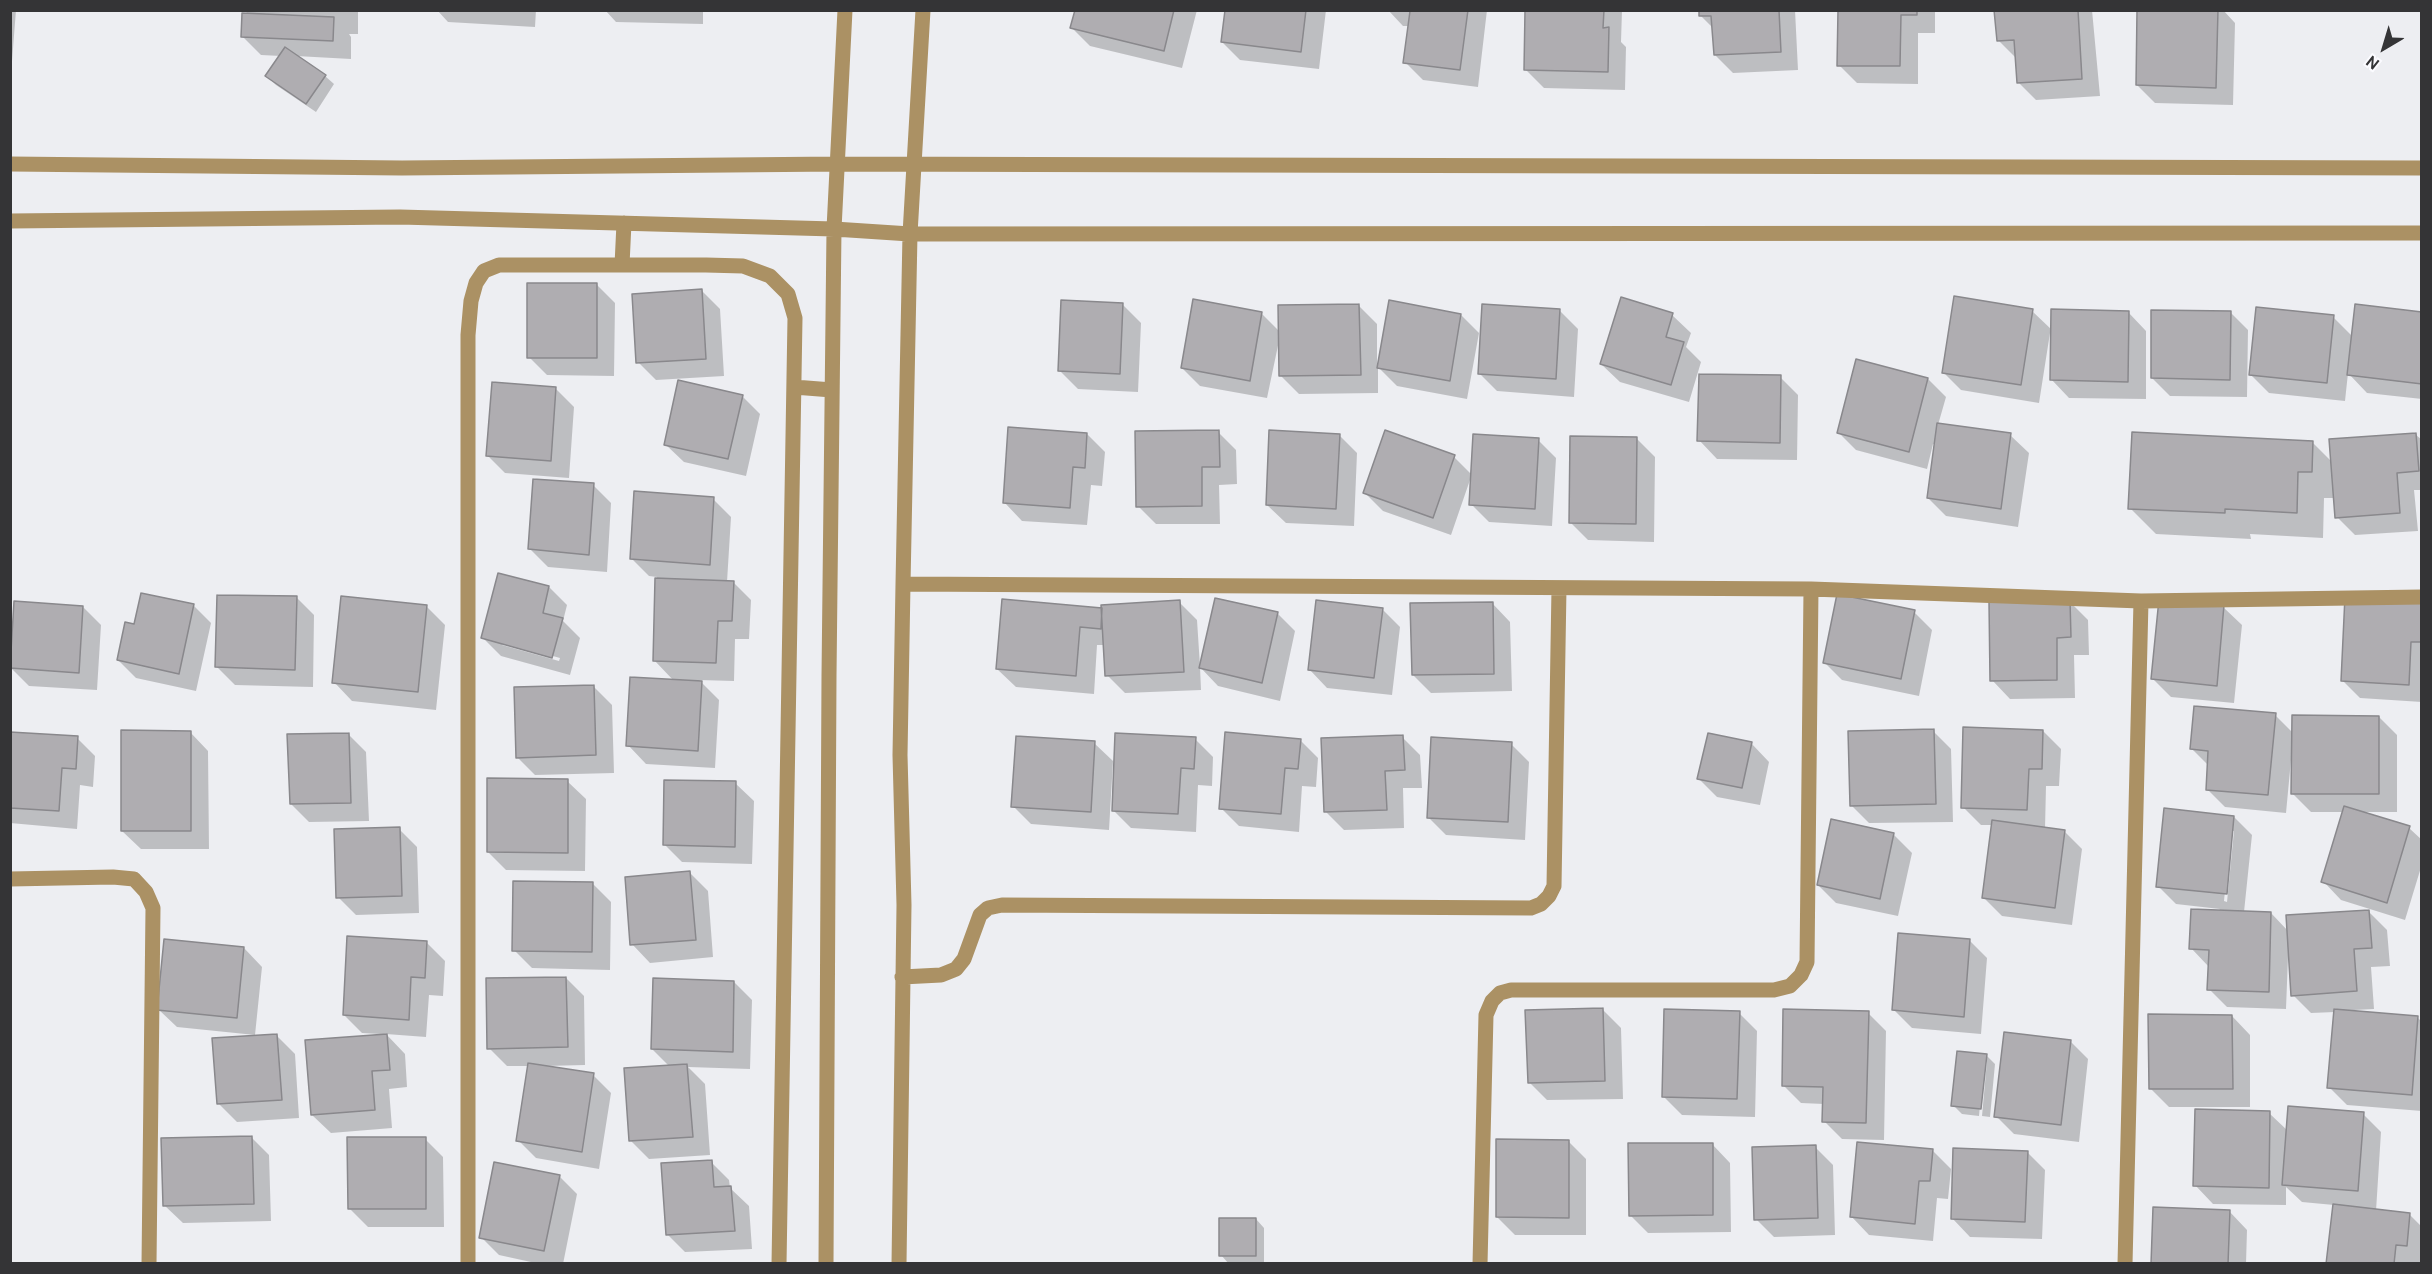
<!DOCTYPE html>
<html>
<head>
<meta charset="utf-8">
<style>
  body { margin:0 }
  #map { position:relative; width:2432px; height:1274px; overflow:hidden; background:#edeef2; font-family:Cabin,sans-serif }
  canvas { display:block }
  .frame { position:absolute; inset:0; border:12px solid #343436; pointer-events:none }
  .north { position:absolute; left:2354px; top:18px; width:60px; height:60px; -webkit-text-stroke:4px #fbfbff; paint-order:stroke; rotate:218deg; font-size:16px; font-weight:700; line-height:24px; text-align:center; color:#343436 }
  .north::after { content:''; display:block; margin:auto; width:21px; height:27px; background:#343436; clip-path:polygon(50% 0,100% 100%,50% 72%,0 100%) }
</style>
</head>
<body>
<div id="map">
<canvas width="2432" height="1274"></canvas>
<div class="frame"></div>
<div class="north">N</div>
</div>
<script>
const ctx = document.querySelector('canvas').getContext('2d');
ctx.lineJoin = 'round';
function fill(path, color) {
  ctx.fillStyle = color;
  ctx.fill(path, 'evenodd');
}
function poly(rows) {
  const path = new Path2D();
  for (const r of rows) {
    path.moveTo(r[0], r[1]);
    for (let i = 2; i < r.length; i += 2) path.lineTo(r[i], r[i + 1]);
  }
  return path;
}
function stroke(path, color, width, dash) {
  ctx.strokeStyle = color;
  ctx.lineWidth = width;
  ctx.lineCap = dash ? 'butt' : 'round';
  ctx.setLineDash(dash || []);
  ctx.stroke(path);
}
const shadow = poly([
  [10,10,16,10,10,87],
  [244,10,358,10,358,34,349,34,351,37,351,59,296,56,325,76,334,84,316,112,276,85,267,76,281,56,261,55,243,37,249,15],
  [437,10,536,10,535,27,448,22],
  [605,10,703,10,703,24,616,22],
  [1076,10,1197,10,1182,68,1090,46,1072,28],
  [1226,10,1326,10,1319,69,1240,60,1222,42],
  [1388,10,1487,10,1478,87,1423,80,1405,62,1409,26,1403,26],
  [1527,10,1622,10,1621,42,1626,47,1625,90,1544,88,1525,69],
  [1700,10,1795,10,1798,70,1733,73,1715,55,1714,29,1701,16],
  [1839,10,1935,10,1935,33,1918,33,1918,84,1857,83,1839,65],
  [1996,10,2092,10,2100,96,2036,100,2018,82,2017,59,1998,40],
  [2139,10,2223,10,2235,23,2233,105,2155,103,2137,85],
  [597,285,615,303,614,376,547,375,529,357],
  [702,291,720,309,724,376,656,380,638,362],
  [1123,305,1141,323,1138,392,1078,389,1060,371],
  [1359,306,1377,324,1377,365,1461,315,1479,333,1467,399,1397,386,1378,367,1378,393,1299,394,1281,376,1280,336,1267,398,1200,386,1182,368,1261,313,1280,332],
  [1560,311,1578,329,1574,397,1497,391,1479,373],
  [2032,311,2052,330,2128,312,2146,331,2146,399,2069,398,2051,379,2052,333,2050,333,2039,403,1961,390,1943,372],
  [2230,312,2248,330,2247,397,2170,396,2152,378],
  [2422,313,2422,399,2367,393,2348,373,2345,401,2269,393,2251,375,2333,317,2353,337],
  [1672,315,1691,333,1686,347,1701,362,1689,402,1620,382,1601,364],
  [1780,377,1798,395,1797,460,1717,459,1699,440],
  [1928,379,1946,397,1938,425,2010,435,2029,453,2018,527,1946,516,1928,498,1936,445,1933,444,1927,469,1856,450,1838,432],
  [556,389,574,407,569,478,505,473,487,455],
  [742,396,760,414,746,476,684,462,665,444],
  [1218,432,1236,450,1237,484,1219,485,1220,524,1156,524,1138,506],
  [1087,434,1105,452,1102,486,1091,485,1087,525,1022,521,1004,502],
  [2415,434,2422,440,2422,490,2414,490,2418,531,2355,535,2337,517,2335,498,2324,498,2323,538,2250,534,2251,539,2156,534,2130,508,2313,443,2333,463],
  [1339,435,1357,453,1354,526,1286,523,1267,505],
  [1637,439,1655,457,1654,542,1588,540,1570,522],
  [1538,440,1556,458,1552,526,1489,522,1471,504,1471,477,1451,535,1383,511,1365,493,1454,457,1472,475],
  [593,485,611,503,607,572,548,567,530,549],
  [713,499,731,517,727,582,733,582,751,600,749,639,735,639,734,681,699,680,719,700,715,768,646,764,628,745,674,681,654,660,657,577,649,576,631,558],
  [549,587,567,605,563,621,580,638,570,675,501,656,483,638],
  [502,642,560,658,559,661,502,645],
  [296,597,314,615,313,687,235,685,217,667],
  [1179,602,1197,620,1200,666,1277,613,1295,631,1280,701,1218,686,1200,667,1201,690,1125,693,1107,675,1105,645,1097,645,1094,694,1016,687,997,669,1103,609],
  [2070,602,2088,620,2089,655,2074,655,2075,698,2010,699,1992,680],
  [2422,602,2422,702,2360,698,2342,680],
  [1492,603,1510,622,1512,691,1431,693,1413,675],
  [193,605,211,623,196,691,136,678,118,660],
  [426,606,445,625,436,710,352,701,334,682],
  [83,607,101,625,97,690,29,686,11,668],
  [2223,607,2242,625,2234,703,2171,697,2153,679],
  [1382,609,1400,627,1392,695,1327,688,1309,669],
  [1914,612,1932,630,1919,696,1842,680,1824,662],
  [594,687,612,705,614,773,535,775,517,757],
  [2275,715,2293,733,2379,717,2397,735,2397,812,2360,812,2409,828,2422,840,2422,864,2405,920,2341,900,2323,881,2344,812,2311,812,2293,794,2293,760,2291,760,2286,813,2225,807,2207,789,2209,766,2192,749],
  [1933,731,1951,749,1953,822,1869,823,1851,805],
  [2043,731,2061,749,2059,786,2046,786,2045,829,2064,831,2082,849,2072,925,2002,916,1984,898,1993,825,1981,825,1963,807],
  [190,732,208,751,209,849,141,849,122,831],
  [10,733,77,738,95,756,93,787,80,785,77,829,10,823],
  [348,734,366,752,369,821,309,822,291,804],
  [1402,737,1420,755,1422,788,1403,788,1404,828,1344,830,1326,812],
  [1195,739,1213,757,1212,786,1198,785,1196,832,1131,828,1113,810],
  [1300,740,1318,758,1316,787,1302,786,1299,832,1239,826,1221,808],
  [1094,743,1113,761,1109,830,1031,824,1013,806],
  [1751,743,1769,762,1760,805,1717,797,1699,779],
  [1511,744,1529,762,1525,840,1446,835,1428,817],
  [567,781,586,799,585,871,506,870,488,852],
  [735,783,754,801,752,864,682,862,664,844],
  [2234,817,2252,835,2244,912,2271,913,2288,931,2369,912,2387,930,2390,966,2371,967,2374,1009,2354,1010,2354,1012,2417,1017,2422,1022,2422,1111,2347,1105,2329,1087,2335,1012,2311,1013,2293,995,2290,957,2288,957,2286,1009,2227,1007,2209,989,2209,967,2191,948,2220,909,2176,904,2158,886],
  [2231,831,2234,831,2227,902,2224,901],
  [1833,821,1894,835,1912,853,1898,916,1836,903,1818,885],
  [399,829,417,847,419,913,356,915,338,897],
  [690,873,708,891,713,957,650,963,632,944],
  [593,884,611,902,610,970,532,968,514,950],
  [1969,940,1987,958,1981,1034,1912,1028,1894,1010],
  [427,943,445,961,443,996,429,995,426,1037,386,1034,405,1054,407,1087,389,1089,392,1128,331,1133,312,1115,380,1036,380,1034,362,1033,344,1015],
  [244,948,262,967,255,1035,177,1027,158,1009],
  [566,978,584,996,585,1065,545,1066,545,1067,593,1075,611,1093,599,1169,536,1158,518,1140,529,1066,507,1066,489,1048],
  [734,982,752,1000,750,1069,688,1067,705,1084,710,1155,649,1159,631,1141,670,1067,652,1049],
  [1603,1010,1621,1028,1623,1099,1547,1100,1529,1082],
  [1739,1013,1757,1031,1755,1117,1682,1115,1664,1097],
  [1868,1013,1886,1031,1884,1140,1842,1139,1824,1121,1824,1104,1801,1103,1783,1085],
  [2232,1016,2250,1035,2250,1107,2169,1107,2151,1089],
  [277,1036,295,1054,299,1118,237,1122,219,1104],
  [2070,1041,2088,1059,2079,1142,2014,1134,1996,1116],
  [1986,1055,1995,1064,1990,1117,1982,1116,1987,1061,1984,1061,1979,1116,1962,1114,1953,1105],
  [2269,1113,2288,1131,2363,1114,2381,1132,2376,1211,2410,1215,2422,1227,2422,1263,2328,1264,2334,1205,2302,1202,2286,1187,2286,1205,2213,1204,2195,1185],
  [251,1137,269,1155,271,1221,183,1223,164,1205],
  [425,1139,443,1157,444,1227,368,1227,350,1209],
  [1568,1141,1586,1159,1586,1235,1515,1235,1497,1217],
  [1712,1144,1730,1163,1731,1232,1648,1233,1630,1215],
  [1815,1147,1833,1165,1835,1235,1774,1237,1756,1219],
  [1933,1151,1951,1169,1948,1199,1937,1198,1933,1241,1869,1235,1851,1216],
  [2027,1152,2045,1170,2042,1239,1970,1237,1952,1218],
  [711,1162,729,1180,730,1188,749,1206,752,1249,685,1252,667,1234],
  [559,1176,577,1194,563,1264,540,1264,499,1255,481,1237],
  [2229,1211,2247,1230,2246,1264,2152,1264],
  [1256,1219,1264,1228,1264,1264,1229,1264,1221,1255]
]);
const building = poly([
  [1075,10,1174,10,1164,51,1070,28,1075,10],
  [1225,10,1306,10,1301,52,1221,42,1225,10],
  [1404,10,1468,10,1460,70,1403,63,1410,11,1404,10],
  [1525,10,1604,10,1603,28,1609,27,1608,72,1524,70,1525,10],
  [1699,10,1779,10,1781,52,1714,55,1711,16,1699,16,1699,10],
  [1838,10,1917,10,1917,15,1901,15,1900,66,1837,66,1838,10],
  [1994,10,2078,10,2082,79,2017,83,2014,40,1997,41,1994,10],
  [2137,10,2218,10,2216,88,2136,85,2137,10],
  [242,13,334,17,333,41,241,37,242,13],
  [285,47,326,75,306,104,265,76,285,47],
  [527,283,597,283,597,358,527,358,527,283],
  [702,289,706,359,636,363,632,294,702,289],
  [1954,296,2033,309,2021,385,1942,373,1954,296],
  [1621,297,1673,313,1666,337,1684,342,1671,385,1600,364,1621,297],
  [1193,299,1262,312,1250,381,1181,368,1193,299],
  [1061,300,1123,303,1120,374,1058,371,1061,300],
  [1389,300,1461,314,1450,381,1377,368,1389,300],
  [1359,304,1361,375,1279,376,1278,305,1359,304],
  [1482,304,1560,309,1556,379,1478,374,1482,304],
  [2355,304,2422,312,2422,384,2347,375,2355,304],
  [2256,307,2334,315,2327,383,2249,375,2256,307],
  [2051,309,2129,311,2128,382,2050,380,2051,309],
  [2151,310,2231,311,2230,380,2151,378,2151,310],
  [1856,359,1928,378,1909,452,1837,433,1856,359],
  [1699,374,1781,375,1780,443,1697,441,1699,374],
  [678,380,743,395,728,459,664,445,678,380],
  [492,382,556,387,551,461,486,456,492,382],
  [1937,423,2011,433,2001,509,1927,498,1937,423],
  [1008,427,1087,433,1085,468,1073,467,1070,508,1003,503,1008,427],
  [1219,430,1220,467,1202,467,1202,506,1136,507,1135,431,1219,430],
  [1269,430,1340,434,1336,509,1266,505,1269,430],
  [1385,430,1455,455,1433,518,1363,493,1385,430],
  [2132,432,2313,441,2312,472,2298,472,2297,513,2225,509,2225,513,2128,509,2132,432],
  [2416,433,2419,471,2397,473,2400,513,2335,518,2329,439,2416,433],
  [1473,434,1539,438,1535,509,1469,505,1473,434],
  [1570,436,1637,437,1636,524,1569,523,1570,436],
  [533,479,594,483,589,555,528,549,533,479],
  [634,491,714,497,710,565,630,559,634,491],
  [498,573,549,586,543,613,563,618,552,658,481,638,498,573],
  [655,578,734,581,732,621,718,621,716,663,653,661,655,578],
  [141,593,194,604,179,674,117,660,125,622,134,624,141,593],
  [1837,594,1915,610,1901,679,1823,663,1837,594],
  [217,595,297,596,295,670,215,667,217,595],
  [341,596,427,605,418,692,332,683,341,596],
  [2345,596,2422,601,2422,642,2411,642,2409,685,2341,681,2345,596],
  [1215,598,1278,612,1262,683,1199,668,1215,598],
  [1002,599,1102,608,1101,629,1080,627,1076,676,996,669,1002,599],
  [2159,599,2224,605,2217,686,2151,679,2159,599],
  [1180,600,1184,672,1105,676,1101,605,1180,600],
  [1316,600,1383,608,1374,678,1308,670,1316,600],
  [2070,600,2071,637,2057,638,2057,680,1990,681,1989,602,2070,600],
  [14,601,83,606,79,673,10,668,14,601],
  [1493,602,1494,674,1412,675,1410,603,1493,602],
  [630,677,702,681,698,751,626,746,630,677],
  [594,685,596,755,516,758,514,687,594,685],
  [2194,706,2276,713,2268,795,2206,790,2208,751,2190,749,2194,706],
  [2292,715,2379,716,2379,794,2291,794,2292,715],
  [1963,727,2043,730,2042,769,2029,769,2027,810,1961,808,1963,727],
  [1934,729,1936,804,1850,806,1848,731,1934,729],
  [121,730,191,731,191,831,121,831,121,730],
  [10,732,78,736,76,769,62,768,59,811,10,808,10,732],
  [1225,732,1301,739,1298,769,1285,768,1281,814,1219,809,1225,732],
  [349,733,351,803,290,804,287,734,349,733],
  [1115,733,1196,737,1194,769,1181,768,1178,814,1112,811,1115,733],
  [1708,733,1752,742,1742,788,1697,779,1708,733],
  [1403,735,1405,770,1385,771,1387,810,1324,812,1321,738,1403,735],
  [1016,736,1095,741,1091,812,1011,807,1016,736],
  [1431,737,1512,742,1508,822,1427,818,1431,737],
  [487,778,568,779,568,853,487,852,487,778],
  [664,780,736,781,735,847,663,845,664,780],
  [2344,806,2410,826,2387,903,2321,882,2344,806],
  [2164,808,2234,816,2227,894,2156,887,2164,808],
  [1831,819,1894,833,1880,899,1817,885,1831,819],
  [1992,820,2065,830,2055,908,1982,898,1992,820],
  [400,827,402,896,336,898,334,829,400,827],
  [690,871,696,940,630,945,625,877,690,871],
  [513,881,593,882,592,952,512,951,513,881],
  [2191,909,2271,912,2269,992,2207,990,2209,950,2189,949,2191,909],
  [2369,910,2372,948,2354,949,2357,991,2291,996,2286,915,2369,910],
  [1898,933,1970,939,1964,1017,1892,1010,1898,933],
  [347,936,427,941,425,978,411,977,409,1020,343,1015,347,936],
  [164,939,244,947,237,1018,157,1010,164,939],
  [566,977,568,1047,487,1049,486,978,566,977],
  [653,978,734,981,733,1052,651,1049,653,978],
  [1603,1008,1605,1081,1528,1083,1525,1010,1603,1008],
  [1664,1009,1740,1011,1737,1099,1662,1097,1664,1009],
  [1783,1009,1869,1011,1866,1123,1822,1122,1823,1087,1782,1086,1783,1009],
  [2334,1009,2418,1016,2412,1095,2327,1088,2334,1009],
  [2148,1014,2232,1015,2233,1089,2149,1089,2148,1014],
  [2004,1032,2071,1040,2061,1125,1994,1117,2004,1032],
  [277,1034,282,1100,217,1104,212,1038,277,1034],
  [387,1034,390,1070,372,1071,375,1110,311,1115,305,1040,387,1034],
  [1957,1051,1987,1054,1981,1109,1951,1106,1957,1051],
  [528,1063,594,1073,582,1152,516,1141,528,1063],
  [687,1064,693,1137,629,1141,624,1068,687,1064],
  [2288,1106,2364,1112,2358,1191,2282,1185,2288,1106],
  [2195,1109,2270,1111,2269,1188,2193,1186,2195,1109],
  [252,1136,254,1204,163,1206,161,1138,252,1136],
  [347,1137,426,1137,426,1209,348,1209,347,1137],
  [1496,1139,1569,1140,1569,1218,1496,1217,1496,1139],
  [1857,1142,1933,1149,1930,1181,1919,1181,1915,1224,1850,1217,1857,1142],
  [1628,1143,1713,1143,1713,1215,1629,1216,1628,1143],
  [1816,1145,1818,1218,1754,1220,1752,1147,1816,1145],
  [1953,1148,2028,1151,2025,1222,1951,1219,1953,1148],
  [712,1160,714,1187,731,1186,735,1231,666,1235,661,1163,712,1160],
  [494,1162,560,1175,544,1251,479,1238,494,1162],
  [2333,1204,2410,1213,2407,1246,2396,1245,2394,1264,2326,1264,2333,1204],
  [2153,1207,2230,1210,2228,1264,2151,1264,2153,1207],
  [1219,1218,1256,1218,1256,1256,1219,1256,1219,1218]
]);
const minor = poly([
  [10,164,402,168,838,164,2422,168],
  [10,221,400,217,834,229,910,234,2422,233],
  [622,265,624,223],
  [794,387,832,390],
  [903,584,1811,589,2141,601,2422,597],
  [10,879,113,877,134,879,146,892,153,908,149,1264],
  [902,977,941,975,956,969,964,959,980,915,988,908,1002,905,1531,908,1541,904,1549,896,1554,886,1559,588],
  [468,1264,468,335,471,301,476,283,484,271,499,265,706,265,743,266,770,276,788,294,795,318,779,1264],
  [826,1264,829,676,834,229,845,10],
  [899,1264,904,905,900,755,903,584,910,234,923,10],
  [1480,1264,1486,1015,1492,1001,1500,993,1511,990,1774,990,1790,986,1801,975,1807,962,1811,589],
  [2125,1264,2141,601]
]);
fill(shadow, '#0003');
fill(building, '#afadb1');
stroke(building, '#89888c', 1.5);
stroke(minor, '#ab9164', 15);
</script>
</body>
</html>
